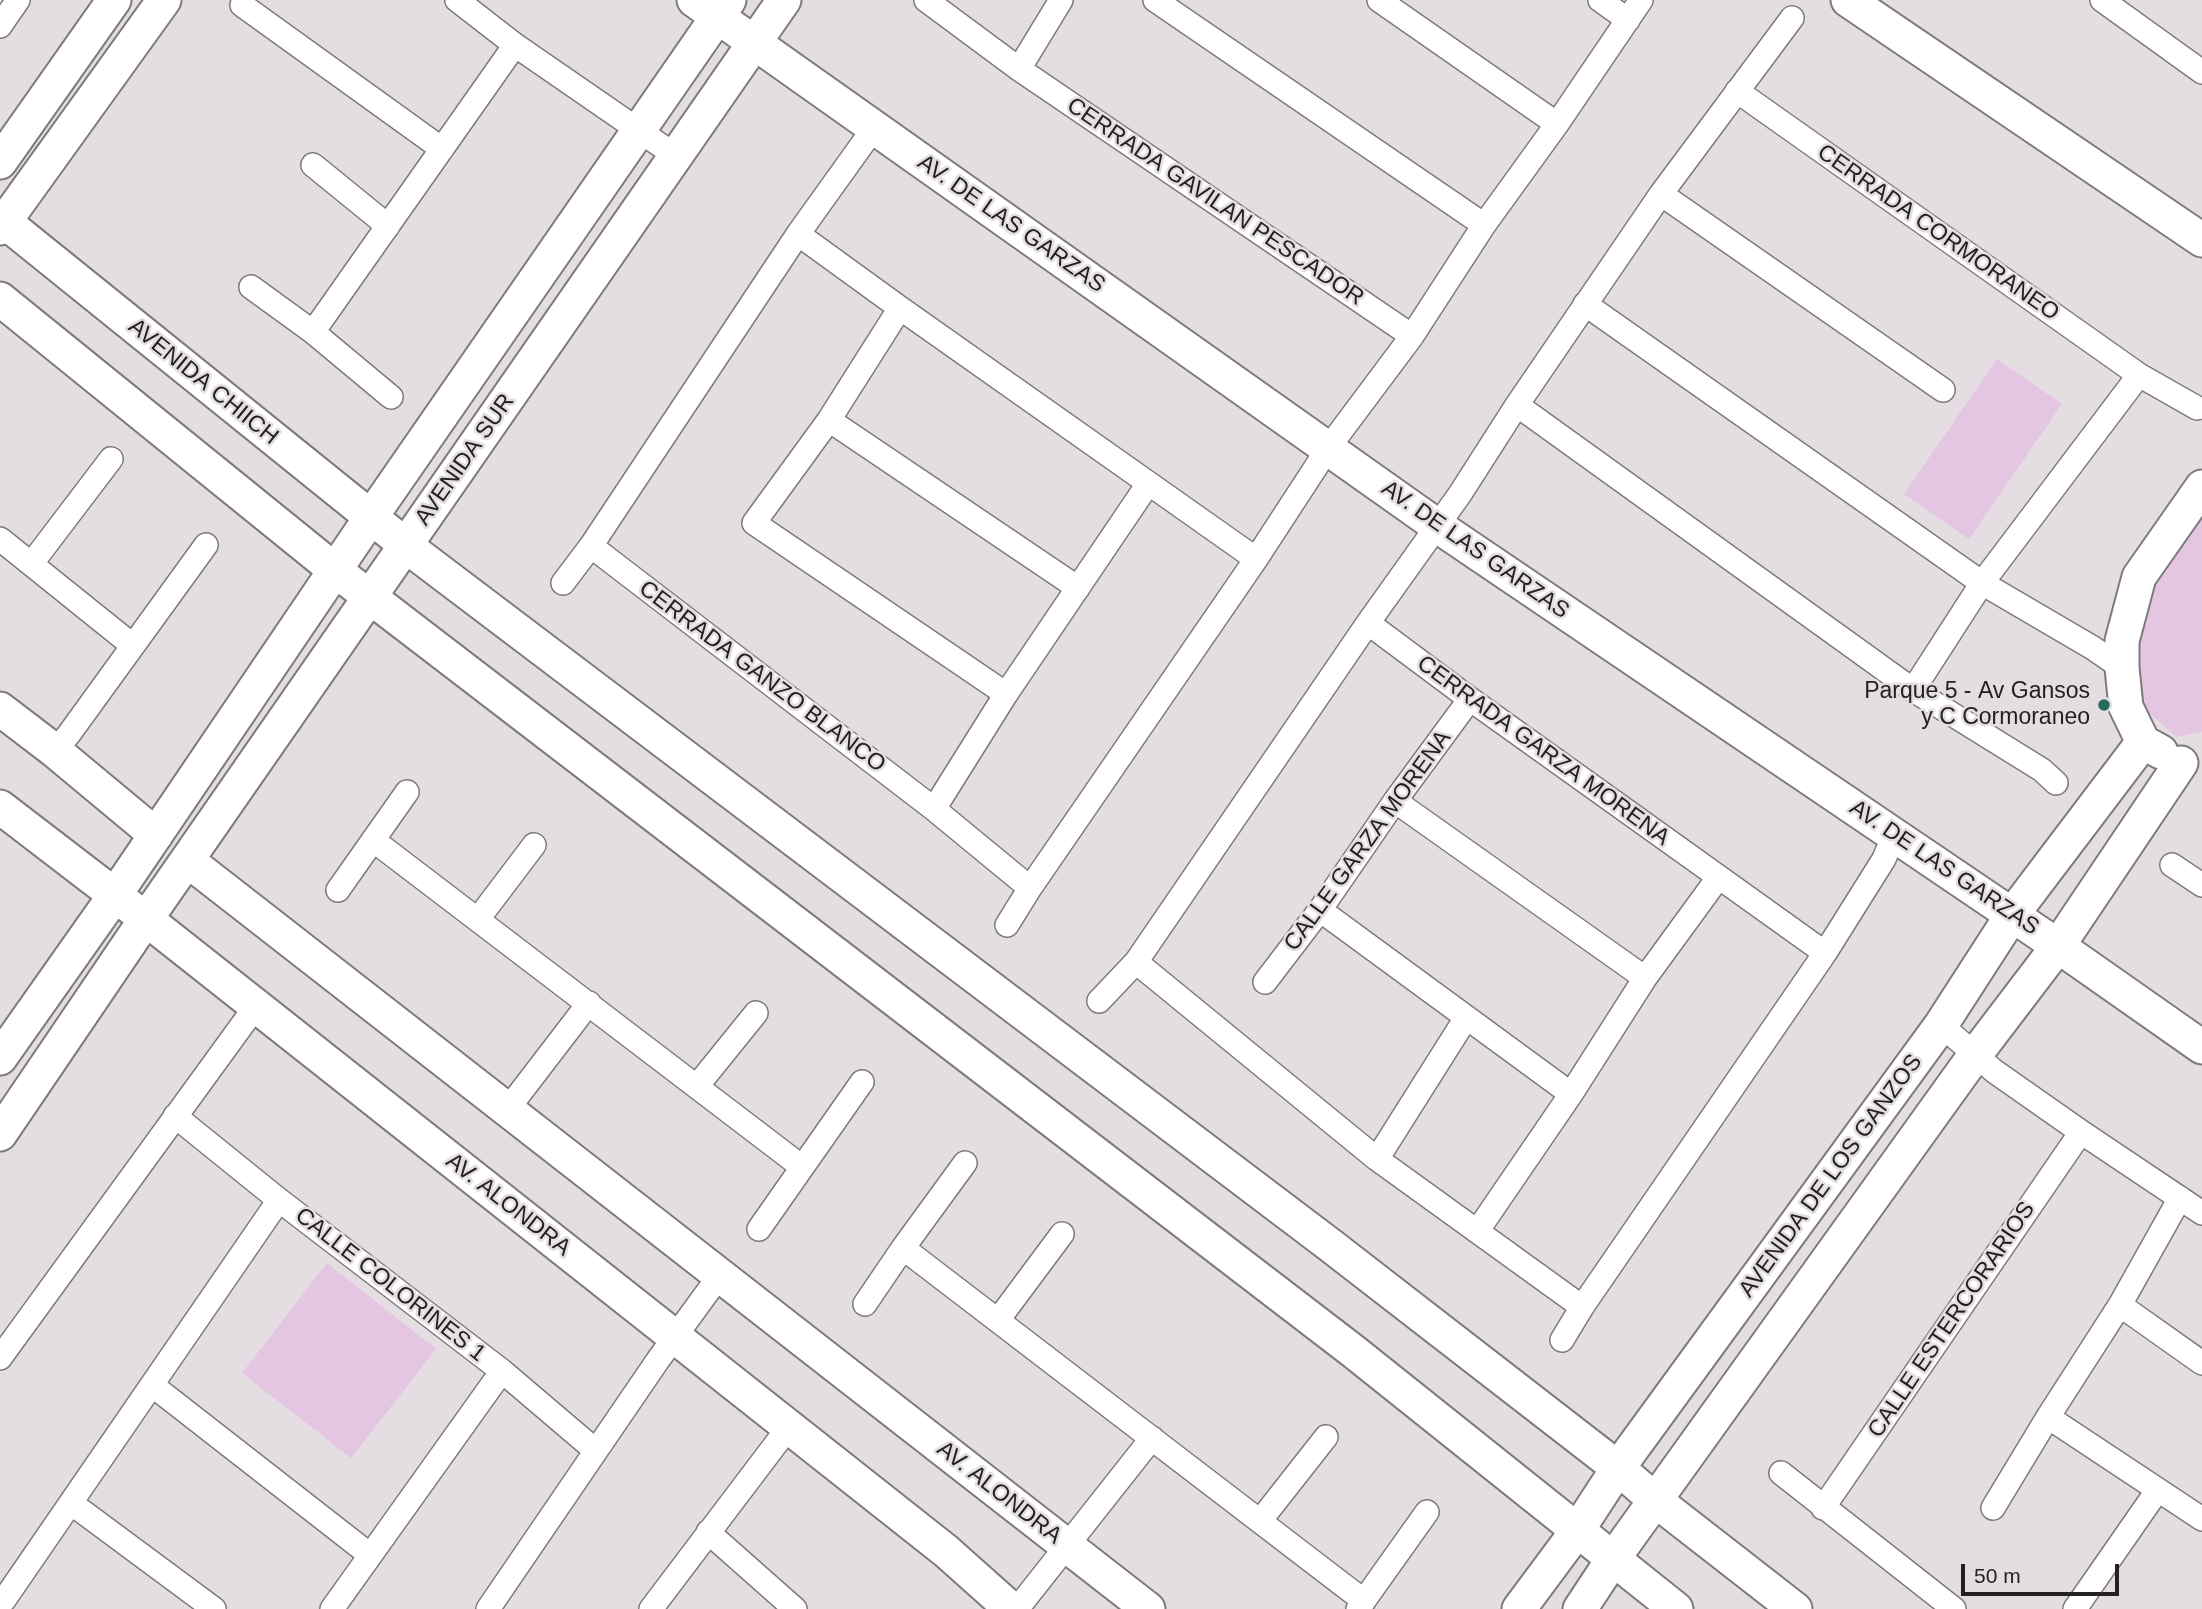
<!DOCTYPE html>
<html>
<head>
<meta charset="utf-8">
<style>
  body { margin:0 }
  #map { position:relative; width:2202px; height:1609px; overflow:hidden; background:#e4dee3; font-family:Arial,sans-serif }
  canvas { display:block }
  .scale { position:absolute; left:1961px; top:1564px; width:158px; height:32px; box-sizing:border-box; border:4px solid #232123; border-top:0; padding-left:9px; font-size:21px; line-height:24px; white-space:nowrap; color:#232123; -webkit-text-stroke:5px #e4dee3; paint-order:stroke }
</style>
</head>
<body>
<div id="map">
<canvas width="2202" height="1609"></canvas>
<div class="scale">50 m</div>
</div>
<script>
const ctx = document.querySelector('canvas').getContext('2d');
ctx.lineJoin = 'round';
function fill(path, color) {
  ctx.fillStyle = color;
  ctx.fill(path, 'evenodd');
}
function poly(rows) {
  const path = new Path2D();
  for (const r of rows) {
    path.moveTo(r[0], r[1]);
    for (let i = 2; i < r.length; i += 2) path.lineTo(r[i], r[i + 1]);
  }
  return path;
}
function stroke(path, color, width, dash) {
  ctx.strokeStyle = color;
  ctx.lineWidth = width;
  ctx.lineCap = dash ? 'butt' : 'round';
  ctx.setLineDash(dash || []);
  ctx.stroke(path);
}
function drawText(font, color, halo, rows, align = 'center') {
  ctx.font = font + ' Arial,sans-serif';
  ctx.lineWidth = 5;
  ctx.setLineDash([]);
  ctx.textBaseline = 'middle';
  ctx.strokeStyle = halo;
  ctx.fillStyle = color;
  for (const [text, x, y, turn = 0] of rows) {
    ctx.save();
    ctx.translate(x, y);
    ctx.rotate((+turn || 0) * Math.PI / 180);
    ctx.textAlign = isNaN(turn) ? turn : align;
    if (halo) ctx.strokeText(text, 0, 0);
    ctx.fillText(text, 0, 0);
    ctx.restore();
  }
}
const green = poly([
  [1997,359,2062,404,1969,539,1904,494],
  [2202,506,2202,732,2177,737,2143,708,2133,655,2161,565],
  [327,1263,436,1349,351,1458,242,1373]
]);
const street = poly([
  [457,0,515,45,676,156],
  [926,0,1019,69,1412,336],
  [1155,0,1484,225],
  [1379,0,1557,124],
  [1600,0,1628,20],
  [2102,0,2202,72],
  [242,5,442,149],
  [0,26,18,0],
  [1019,69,1061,0],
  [1737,91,2139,375,2197,408],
  [313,165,388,226],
  [1661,194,1943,390],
  [798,234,900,308,1256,559],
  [251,287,313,332,391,397],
  [1585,304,1982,583,2093,648,2122,668],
  [900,308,829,420,754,523,1006,694],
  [313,332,515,45],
  [1517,405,1913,690,2042,770,2056,783],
  [829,420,1078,588],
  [0,539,132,645],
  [591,546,934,809,1030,888],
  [32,563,111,459],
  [563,583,591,546,798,234,874,128],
  [1368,623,1470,699,1825,953],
  [1913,690,1982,583,2139,375],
  [55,751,69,734,206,545],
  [1395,801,1645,978],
  [934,809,1006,694,1148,484],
  [373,840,802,1167],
  [2172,865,2202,885],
  [338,890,407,792],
  [1320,910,1571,1094],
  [478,919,534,845],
  [1007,925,1030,888,1256,559,1329,447,1412,336,1484,225,1557,124,1641,0],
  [1136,962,1377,1159,1582,1307],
  [1265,982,1320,910,1395,801,1470,699],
  [1099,1001,1136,962,1368,623,1460,494,1517,405,1661,194,1792,18],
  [1941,1025,1994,1071,2081,1132,2202,1213],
  [697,1086,756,1013],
  [507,1110,589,1003],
  [175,1116,279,1200,502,1371,596,1451],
  [1377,1159,1466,1018],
  [759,1229,862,1082],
  [1478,1230,1571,1094,1645,978,1718,878],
  [903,1248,1364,1601],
  [865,1304,903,1248,965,1163],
  [2120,1305,2202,1363],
  [998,1320,1062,1234],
  [1562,1340,1582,1307,1825,953,1884,859,1894,835],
  [0,1358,256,1006],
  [152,1385,370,1555],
  [2048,1417,2202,1519],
  [1781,1473,1954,1609],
  [71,1503,214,1609],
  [1823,1508,2081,1132],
  [1993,1508,2048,1417,2120,1305,2180,1198],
  [1260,1521,1326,1437],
  [708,1532,795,1609],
  [4,1600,279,1200],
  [332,1609,502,1371],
  [488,1609,658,1360,720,1275],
  [651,1609,788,1428],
  [1017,1609,1152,1438],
  [1358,1609,1427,1512],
  [2075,1609,2157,1491]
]);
const secondary = poly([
  [694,0,1436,525,2058,946,2202,1047],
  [1848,0,2202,240],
  [0,162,114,0],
  [0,218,418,555,1330,1245,1618,1468,1655,1500,1795,1609],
  [0,228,164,0],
  [0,299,336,571,1353,1351,1676,1609],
  [0,709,55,751,156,835],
  [2161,752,2143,742,2126,707,2122,668,2122,641,2139,577,2202,487],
  [0,807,146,919,946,1551,1011,1609],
  [187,860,1148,1609],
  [0,1058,115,895,371,517,729,0],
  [0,1134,135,935,784,0],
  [1519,1609,1577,1531,1618,1468,1941,1025,2012,915,2143,742],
  [1580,1609,1613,1559,1975,1055,2058,946,2181,763]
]);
const markers = [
  [2104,705,7,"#256a5d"]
];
const streetNames = [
  ["CERRADA GAVILAN PESCADOR",1215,202,34],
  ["AV. DE LAS GARZAS",1011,224,35],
  ["CERRADA CORMORANEO",1938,233,35],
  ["AVENIDA CHIICH",203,382,39],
  ["AVENIDA SUR",465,460,-55],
  ["AV. DE LAS GARZAS",1475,550,35],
  ["CERRADA GANZO BLANCO",762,677,37],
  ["CERRADA GARZA MORENA",1543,751,36],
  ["CALLE GARZA MORENA",1368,841,-54],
  ["AV. DE LAS GARZAS",1944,868,34],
  ["AVENIDA DE LOS GANZOS",1831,1176,-54],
  ["AV. ALONDRA",508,1205,38],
  ["CALLE COLORINES 1",390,1285,38],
  ["CALLE ESTERCORARIOS",1952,1320,-56],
  ["AV. ALONDRA",999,1493,38]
];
const poiNames = [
  ["Parque 5 - Av Gansos",2090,692],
  ["y C Cormoraneo",2090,718]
];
fill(green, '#e4c5e2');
stroke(street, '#7e797d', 26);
stroke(secondary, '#7e797d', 37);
stroke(street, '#fff', 23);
stroke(secondary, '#fff', 33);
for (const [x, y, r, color] of markers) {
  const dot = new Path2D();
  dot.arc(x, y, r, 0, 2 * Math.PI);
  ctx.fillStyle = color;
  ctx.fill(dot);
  stroke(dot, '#e4dee3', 2.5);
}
drawText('23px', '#232123', '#e4dee3', streetNames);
drawText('23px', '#232123', '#e4dee3', poiNames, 'right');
</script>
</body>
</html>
